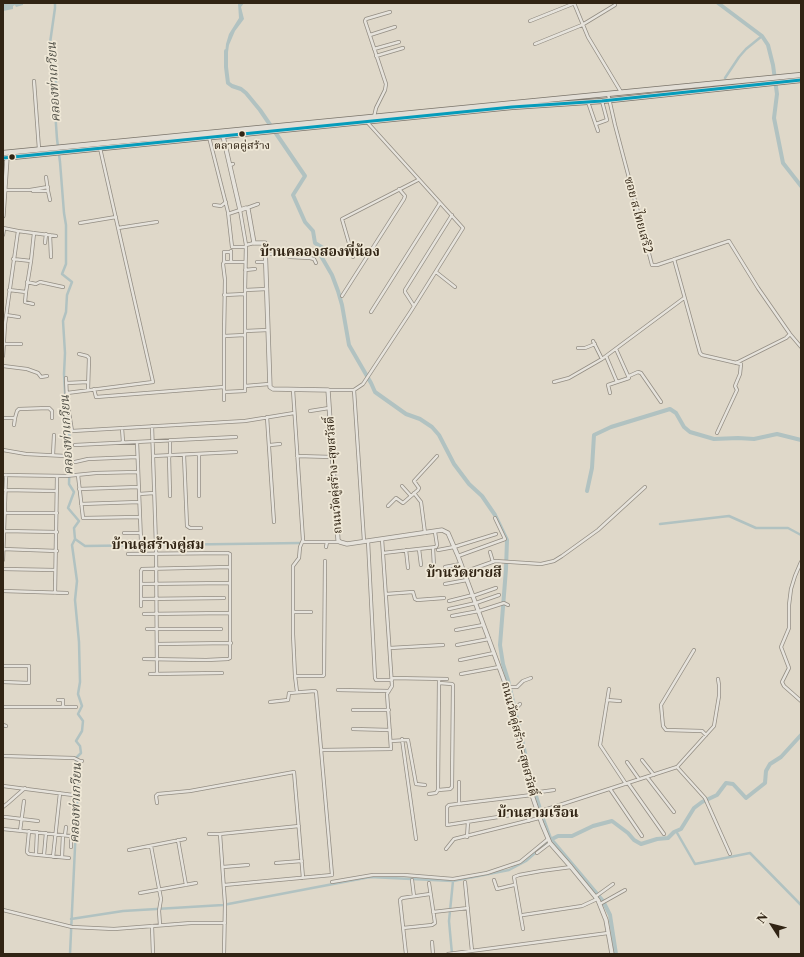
<!DOCTYPE html>
<html>
<head>
<meta charset="utf-8">
<style>
  body { margin:0 }
  #map { position:relative; width:804px; height:957px; overflow:hidden; background:#dfd8c9; font-family:"Libre Caslon Text",serif }
  canvas { display:block }
  .frame { position:absolute; inset:0; border:4px solid #312414; pointer-events:none }
  .north { position:absolute; left:752px; top:905px; width:40px; height:40px; -webkit-text-stroke:3px #efe8d7; paint-order:stroke; rotate:306deg; font-size:11px; font-weight:700; line-height:16px; text-align:center; color:#312414 }
  .north::after { content:''; display:block; margin:auto; width:14px; height:18px; background:#312414; clip-path:polygon(50% 0,100% 100%,50% 72%,0 100%) }
</style>
</head>
<body>
<div id="map">
<canvas width="804" height="957"></canvas>
<div class="frame"></div>
<div class="north">N</div>
</div>
<script>
const ctx = document.querySelector('canvas').getContext('2d');
ctx.lineJoin = 'round';
function fill(path, color) {
  ctx.fillStyle = color;
  ctx.fill(path, 'evenodd');
}
function poly(rows) {
  const path = new Path2D();
  for (const r of rows) {
    path.moveTo(r[0], r[1]);
    for (let i = 2; i < r.length; i += 2) path.lineTo(r[i], r[i + 1]);
  }
  return path;
}
function stroke(path, color, width, dash) {
  ctx.strokeStyle = color;
  ctx.lineWidth = width;
  ctx.lineCap = dash ? 'butt' : 'round';
  ctx.setLineDash(dash || []);
  ctx.stroke(path);
}
function drawText(font, color, halo, rows, align = 'center') {
  ctx.font = font + ' "Libre Caslon Text","Noto Serif Thai",serif';
  ctx.lineWidth = 3.5;
  ctx.setLineDash([]);
  ctx.textBaseline = 'middle';
  ctx.strokeStyle = halo;
  ctx.fillStyle = color;
  for (const [text, x, y, turn = 0] of rows) {
    ctx.save();
    ctx.translate(x, y);
    ctx.rotate((+turn || 0) * Math.PI / 180);
    ctx.textAlign = isNaN(turn) ? turn : align;
    if (halo) ctx.strokeText(text, 0, 0);
    ctx.fillText(text, 0, 0);
    ctx.restore();
  }
}
const water = poly([
  [3,3,23,3,23,5,16,7,15,5,13,6,13,9,3,11],
  [238,3,244,3,241,7,244,19,235,31,229,45,228,52,225,55,226,44,229,34,239,18]
]);
const canal = poly([
  [55,3,55,8,50,43,56,82,55,110,57,139,60,162,64,213,66,225,66,264,62,274,72,282,67,295,66,312,63,321,65,353,64,374,66,409,69,425,70,451,69,484,74,492,68,508,79,521,74,528,75,539,72,545,77,581,75,600,79,642,80,682,78,694,82,706,78,714,83,721,82,731,76,741,80,746,81,753,76,758,78,783,70,954],
  [725,78,739,57,746,49,762,36],
  [660,524,729,516,756,528,788,528,801,535],
  [75,539,85,546,301,543],
  [676,831,695,864,750,853,801,905],
  [71,919,123,911,223,905,370,877,453,881,509,870,526,861,543,846,552,839],
  [452,954,449,921,453,881]
]);
const river = poly([
  [718,3,762,36,768,45,773,65,777,94,774,118,783,163,801,186],
  [226,51,226,67,228,83,232,86,241,89,246,93,260,110,305,176,293,195,305,222,313,231,315,243,323,248,321,256,332,275,338,291,342,305,349,345,371,383,375,392,406,414,420,419,432,427,439,435,454,464,469,484,482,496,495,515,507,540,506,569,500,645,503,664,508,680,531,779,543,819,550,838,603,901,610,915,616,954],
  [587,491,592,468,594,435,611,427,670,409,676,413,684,427,690,432,714,439,738,438,754,439,777,434,801,440],
  [552,839,558,836,572,836,593,826,612,821,628,833,634,840,641,844,657,839,668,838,674,832,681,829,694,808,702,802,717,795,726,783,733,784,746,798,765,783,766,771,770,764,781,757,801,735]
]);
const minor = poly([
  [574,3,588,37,621,92],
  [530,21,575,3],
  [582,25,615,5],
  [370,35,395,27],
  [535,44,582,25],
  [374,49,399,42],
  [376,56,403,48],
  [34,81,39,149],
  [608,94,615,125,652,265,657,265,729,241,758,288,790,334,801,347],
  [588,102,598,131],
  [374,117,376,108,385,90,386,84,365,21,366,19,390,12],
  [596,124,607,120,602,101],
  [209,137,228,212,232,247,245,247],
  [230,165,233,164],
  [5,190,30,190,48,187],
  [33,191,48,191,46,177],
  [48,191,50,200],
  [214,205,221,206,226,202],
  [247,208,258,204],
  [80,223,116,217],
  [3,228,18,231,5,324,3,356],
  [118,228,157,222],
  [18,231,56,236],
  [3,235,4,229],
  [50,235,51,257],
  [45,243,46,234],
  [246,245,254,243],
  [266,254,282,254,290,257,310,258,314,259,316,263],
  [353,257,342,219,418,180],
  [13,259,31,261,34,233],
  [674,259,700,353,702,355,741,364,740,374,735,386,737,390,717,433],
  [224,262,224,252,231,252],
  [231,262,231,251],
  [257,262,265,262],
  [245,270,255,269],
  [436,272,455,287],
  [27,282,36,284,40,282,63,287],
  [9,290,26,292,31,261],
  [245,290,267,289],
  [26,292,25,302,33,304],
  [224,295,245,294],
  [342,296,404,199,405,196,399,189],
  [414,306,405,292,405,290,452,215],
  [371,312,440,203],
  [6,315,19,317],
  [245,331,268,330],
  [245,335,224,336,225,280,223,264,224,262,245,262],
  [224,336,224,400],
  [593,341,602,359],
  [4,344,21,344],
  [578,348,585,348,595,344],
  [79,354,87,356,89,358,88,390],
  [606,356,617,382],
  [736,363,786,338,790,334],
  [3,366,27,369,38,373,41,377,47,376],
  [629,376,638,372,641,373,661,402],
  [66,378,67,400,72,431,245,421,294,413],
  [554,382,569,378,602,359,684,298],
  [67,383,88,382],
  [245,386,269,384],
  [94,389,96,397,224,387],
  [293,390,303,540,300,547,299,558,293,566,293,634,295,676,297,692],
  [328,390,354,390,363,384,411,311,463,228,367,122],
  [354,390,364,541],
  [224,392,245,391,245,290,246,245,240,210,228,214],
  [67,393,153,382,100,148],
  [610,393,608,385,629,378,616,349],
  [310,411,329,408],
  [267,417,274,522],
  [3,418,15,418,17,411,19,409,49,408,52,411,52,418],
  [14,425,15,418],
  [152,426,156,546,157,674],
  [122,428,123,442],
  [170,440,170,456],
  [137,442,141,541],
  [75,445,236,437],
  [270,445,280,444],
  [3,450,26,454,66,456],
  [199,454,199,496],
  [53,455,54,435],
  [184,455,187,526,190,528,201,528],
  [153,456,236,452],
  [169,456,170,496],
  [297,456,332,457],
  [75,462,88,459,137,457],
  [3,475,66,476,96,473,138,472],
  [78,475,83,518,140,517],
  [402,486,411,496],
  [79,489,138,487],
  [5,490,57,491],
  [414,493,421,502,425,533],
  [139,494,154,493],
  [81,504,139,502],
  [388,506,396,498,403,503,418,490,419,488,414,481,437,456],
  [4,513,57,513],
  [4,531,57,532],
  [124,533,140,533],
  [368,541,375,678,376,680,392,680],
  [303,542,327,542],
  [326,547,327,542,340,542],
  [433,548,434,567],
  [3,549,57,551],
  [419,549,421,565],
  [406,550,408,568],
  [438,550,454,547,496,534],
  [490,552,493,562],
  [383,553,436,547,437,545,435,532],
  [128,554,228,553,230,554,230,658,228,659,206,660,144,659],
  [458,556,505,539,495,518],
  [3,560,6,475],
  [801,562,795,576,791,589,789,605,789,628,781,647,789,668,782,682,784,686,801,701],
  [445,567,461,564],
  [3,569,55,570],
  [464,572,495,561,541,564,554,561,562,556,598,530,645,487],
  [141,584,230,583],
  [445,584,467,580],
  [3,591,67,593],
  [55,593,57,476],
  [386,594,413,592,415,599,417,600,444,598],
  [473,596,496,588],
  [141,599,224,598],
  [449,601,473,595],
  [141,606,141,571,142,569,230,567],
  [449,609,476,603,499,595],
  [293,612,311,612],
  [144,614,230,613],
  [452,616,479,611,504,603,508,605],
  [147,629,221,629],
  [456,630,483,625],
  [157,644,231,643],
  [457,645,489,639],
  [390,648,443,645],
  [694,650,661,705,663,726,666,730,702,731,706,735],
  [460,660,494,653],
  [3,666,29,666,29,683,3,682],
  [150,674,222,673],
  [461,674,499,667],
  [295,676,323,676,324,675,325,561],
  [392,678,447,679],
  [506,687,517,687,523,681,531,678],
  [609,689,600,745,626,784],
  [338,690,389,691],
  [58,700,63,700,63,707],
  [607,700,620,701],
  [3,707,76,707],
  [512,709,516,708,520,704],
  [353,710,389,710],
  [3,725,6,726],
  [353,729,390,730],
  [402,739,416,839],
  [391,741,408,740,416,784,425,785],
  [321,750,391,749,387,694,392,686,382,539],
  [3,756,74,758,80,761,82,761],
  [642,760,654,775],
  [627,762,639,779],
  [677,767,714,726,719,696,719,685,718,679],
  [647,777,674,812],
  [628,783,664,834],
  [3,786,73,795],
  [610,789,642,836],
  [438,790,439,679],
  [532,793,554,790],
  [429,794,436,793,438,790,450,789,452,787,453,685,452,684,439,683],
  [157,803,156,796,158,794,190,791,294,772,303,878],
  [459,804,459,782],
  [3,807,8,803,25,788],
  [538,812,677,767,705,798,730,854],
  [5,817,38,821],
  [529,821,527,814,524,813,447,825,447,807,449,805,532,795],
  [3,829,71,836,71,847],
  [20,831,24,801],
  [29,831,27,852,29,854,69,858],
  [209,834,220,834,299,826],
  [220,834,225,904,224,954],
  [65,835,66,827],
  [467,837,468,822],
  [178,840,186,885],
  [151,846,161,899,159,911,160,925],
  [446,849,454,839,539,818],
  [129,850,185,839],
  [537,853,550,843],
  [36,854,37,832],
  [44,855,46,833],
  [53,857,60,793],
  [62,857,63,835],
  [276,863,302,861],
  [223,867,248,865],
  [412,880,414,896],
  [494,880,497,889,514,885],
  [332,882,373,875,404,875,453,879,487,873,520,862,548,839],
  [465,882,472,951],
  [224,885,332,875,316,692,315,691,289,693,288,700,270,702],
  [140,893,196,883],
  [595,897,613,884],
  [600,904,625,890],
  [3,910,72,927,114,929,191,923,225,923],
  [433,912,468,908],
  [523,915,582,906,597,899],
  [152,926,153,954],
  [403,928,432,925,435,923,429,883],
  [523,929,514,877,519,875,541,871,571,867],
  [432,942,433,954],
  [406,954,400,900,402,898,430,894],
  [448,954,608,933]
]);
const tertiary = poly([
  [223,136,240,210,246,208,248,209,254,243,265,243,270,387,273,389,328,390,338,540,340,542,347,544,442,530,448,533,458,556,505,683,516,724,532,795,542,824,550,843,571,867,598,900,606,920,612,954],
  [3,216,7,158]
]);
const primary = poly([
  [3,153,801,75],
  [3,158,512,107,602,101,801,80]
]);
const bus1 = poly([
  [3,158,512,107,602,101,801,80]
]);
const markers = [
  [242,134,3.5,"#312414"],
  [12,157,3.5,"#312414"]
];
const busNames = [
  ["ตลาดคู่สร้าง",242,146]
];
const streetNames = [
  ["ซอย ส.ไทยเสรี2",638,215,75],
  ["ถนนวัดคู่สร้าง-สุขสวัสดิ์",334,475,-94],
  ["ถนนวัดคู่สร้าง-สุขสวัสดิ์",519,739,76]
];
const waterNames = [
  ["คลองท่าเกวียน",54,82,-93],
  ["คลองท่าเกวียน",67,435,-93],
  ["คลองท่าเกวียน",76,803,-88]
];
const quarterNames = [
  ["บ้านคลองสองพี่น้อง",320,252],
  ["บ้านคู่สร้างคู่สม",158,545],
  ["บ้านวัดยายสี",464,573],
  ["บ้านสามเรือน",538,813]
];
fill(water, '#b1c2c1');
stroke(canal, '#b1c2c1', 2.5);
stroke(river, '#b1c2c1', 4);
stroke(minor, '#938d83', 4);
stroke(tertiary, '#938d83', 5);
stroke(primary, '#7a746a', 6);
stroke(minor, '#e6e3dc', 2.5);
stroke(tertiary, '#e6e3dc', 3.5);
stroke(primary, '#e2ded6', 4.5);
stroke(bus1, '#059cbb', 3);
for (const [x, y, r, color] of markers) {
  const dot = new Path2D();
  dot.arc(x, y, r, 0, 2 * Math.PI);
  ctx.fillStyle = color;
  ctx.fill(dot);
  stroke(dot, '#efe8d7', 1.5);
}
drawText('11px', '#312414', '#efe8d7', busNames);
drawText('12px', '#312414', '#efe8d7', streetNames);
drawText('italic 13px', '#515047', '#efe8d7', waterNames);
drawText('bold 14px', '#312414', '#efe8d7', quarterNames);
</script>
</body>
</html>
